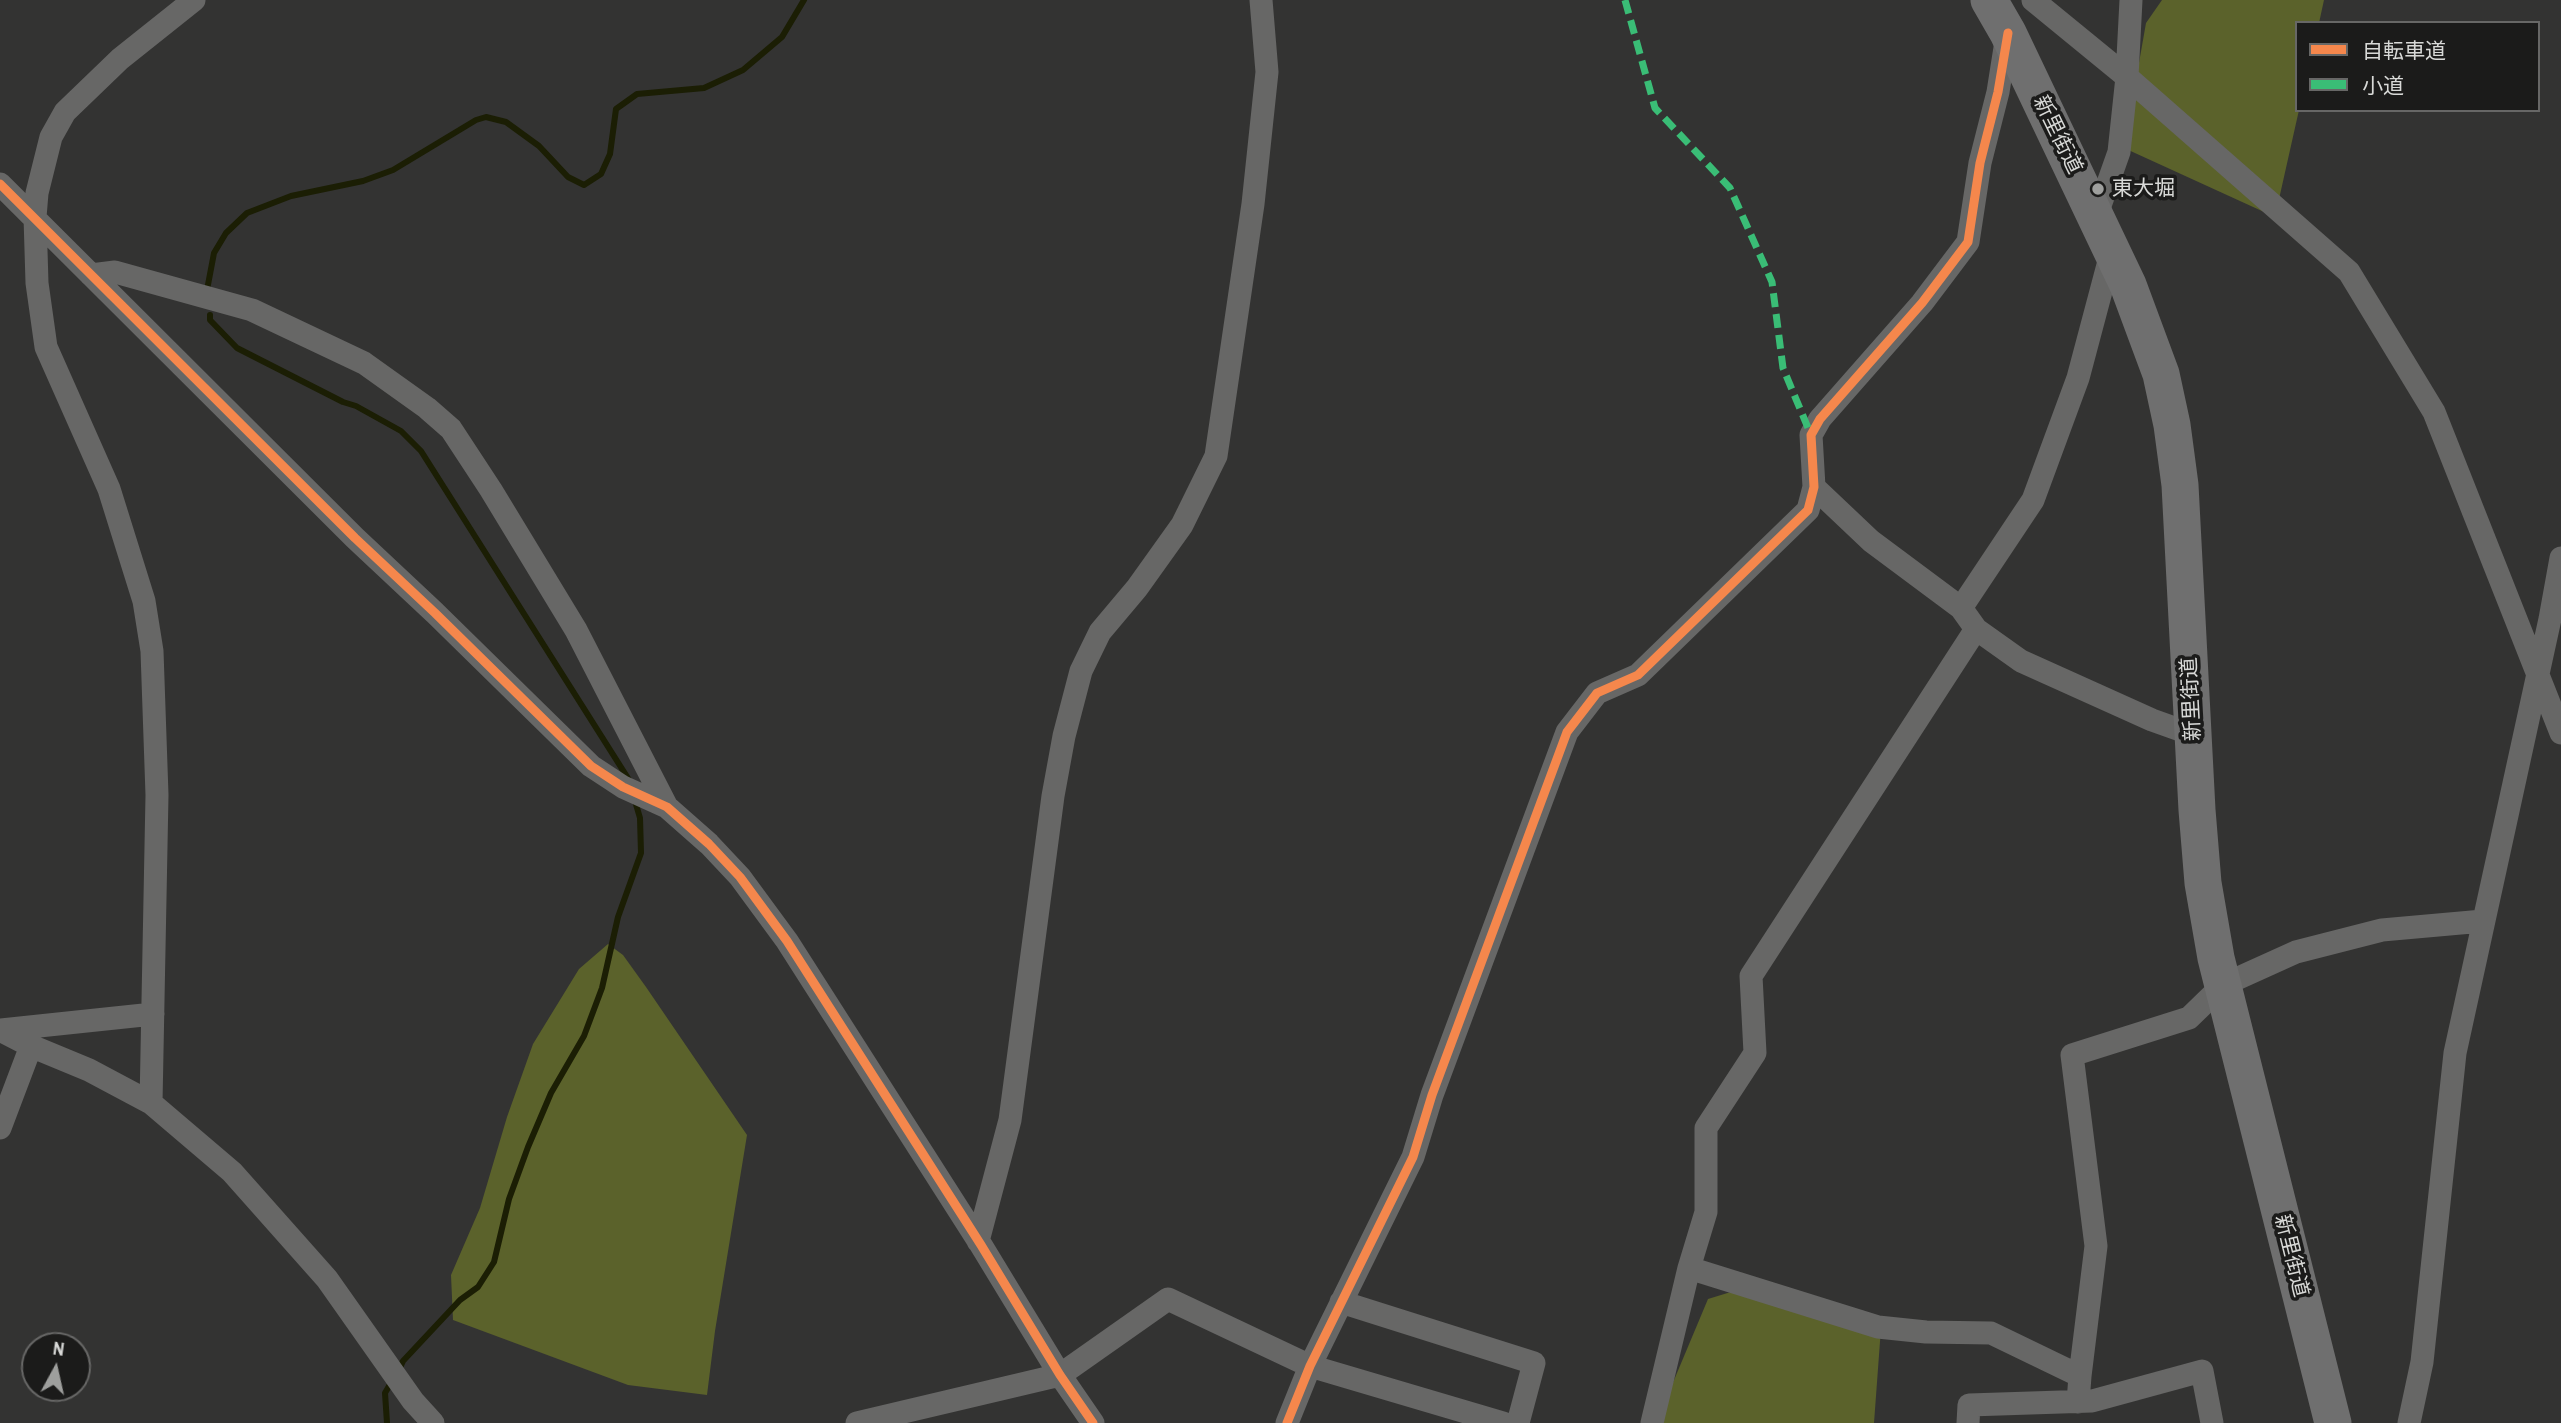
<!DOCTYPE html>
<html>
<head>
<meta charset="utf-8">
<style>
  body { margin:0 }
  #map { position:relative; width:2561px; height:1423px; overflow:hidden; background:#333332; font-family:"Archivo Narrow","Noto Sans JP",sans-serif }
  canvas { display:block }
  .legend { position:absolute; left:2295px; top:21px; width:245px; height:91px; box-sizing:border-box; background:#1b1b1a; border:2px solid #676766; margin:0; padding:9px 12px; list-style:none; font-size:21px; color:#d8d9d7 }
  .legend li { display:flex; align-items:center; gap:14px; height:35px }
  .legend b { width:35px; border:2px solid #676766 }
  .north { position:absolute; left:21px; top:1332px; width:70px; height:70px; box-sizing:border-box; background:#1b1b1a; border:2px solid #676766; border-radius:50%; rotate:8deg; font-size:19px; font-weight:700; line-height:28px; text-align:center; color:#d8d9d7 }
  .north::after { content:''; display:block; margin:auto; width:24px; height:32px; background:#9e9f9d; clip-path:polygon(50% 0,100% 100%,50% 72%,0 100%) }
</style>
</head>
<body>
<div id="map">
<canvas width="2561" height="1423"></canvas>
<ul class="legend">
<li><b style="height:9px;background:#f5874c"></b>自転車道</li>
<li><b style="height:9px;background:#3abd76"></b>小道</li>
</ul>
<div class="north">N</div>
</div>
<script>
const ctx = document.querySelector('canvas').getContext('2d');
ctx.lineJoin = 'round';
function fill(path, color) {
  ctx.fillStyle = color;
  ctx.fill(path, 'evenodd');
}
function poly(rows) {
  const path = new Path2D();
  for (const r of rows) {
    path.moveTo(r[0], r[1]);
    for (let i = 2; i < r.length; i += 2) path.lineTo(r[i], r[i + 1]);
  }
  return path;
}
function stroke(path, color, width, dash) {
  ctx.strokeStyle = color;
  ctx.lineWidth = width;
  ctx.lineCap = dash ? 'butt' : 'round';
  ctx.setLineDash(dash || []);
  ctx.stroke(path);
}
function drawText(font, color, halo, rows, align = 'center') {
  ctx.font = font + ' "Archivo Narrow","Noto Sans JP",sans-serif';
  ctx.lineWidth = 7;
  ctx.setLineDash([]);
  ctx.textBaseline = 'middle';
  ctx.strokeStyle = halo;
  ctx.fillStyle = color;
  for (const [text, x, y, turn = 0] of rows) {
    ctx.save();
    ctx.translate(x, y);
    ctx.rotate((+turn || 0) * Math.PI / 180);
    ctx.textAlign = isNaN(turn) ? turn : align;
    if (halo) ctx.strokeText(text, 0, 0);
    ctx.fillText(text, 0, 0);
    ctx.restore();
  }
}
const forest = poly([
  [2162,0,2324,0,2319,23,2297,23,2297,110,2299,110,2275,217,2124,148,2146,23],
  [608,944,623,955,646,987,747,1135,715,1331,707,1395,628,1385,453,1320,451,1275,480,1208,507,1117,533,1044,579,969],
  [1760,1283,1881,1328,1874,1423,1656,1423,1708,1299]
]);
const stream = poly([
  [207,290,214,253,226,233,247,213,291,196,363,181,393,170,476,120,486,117,506,122,539,146,568,177,584,185,601,174,610,154,616,109,637,94,704,88,743,70,782,37,804,0],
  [210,315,210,320,237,348,343,402,356,406,401,431,421,451,631,783],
  [398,1372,403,1361,460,1300,478,1287,494,1262,509,1199,528,1147,551,1093,584,1036,602,988,618,917,641,853,640,818,635,801],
  [387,1423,385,1393,392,1381]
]);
const minor = poly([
  [2033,0,2127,77,2349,272,2434,412,2561,733],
  [0,184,355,538,435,613,591,766,623,787,667,807,709,844,740,877,787,941,981,1245,1060,1375,1093,1423],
  [2096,217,2119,152,2127,77,2131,0],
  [91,275,115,272,252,310,364,363,427,408,451,429,491,490,576,630,667,807],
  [1814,487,1871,541,1961,608,1976,629,2021,661,2152,720,2194,735],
  [1961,608,2033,500,2078,378,2112,250],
  [0,1030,31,1046,89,1070,151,1103,232,1172,327,1279,413,1401,433,1423],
  [1,1030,153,1014],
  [151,1103,157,795,152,651,144,601,109,489,46,347,37,283,35,217,37,193,51,137,65,112,120,59,194,0],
  [0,1128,31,1046],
  [978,1241,1010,1120,1053,796,1064,736,1081,671,1100,632,1137,588,1182,525,1216,456,1253,204,1267,72,1261,0],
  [1689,1268,1878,1327,1926,1332,1991,1333,2080,1376,2078,1402],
  [1341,1302,1534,1363,1518,1423],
  [2080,1376,2096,1246,2072,1055,2189,1018,2223,985,2296,952,2382,930,2483,921],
  [857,1423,1060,1375,1168,1299,1310,1366,1503,1423],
  [1287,1423,1310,1366,1413,1157,1432,1095,1567,732,1597,693,1638,675,1808,510,1814,487,1811,435,1820,419,1922,303,1968,242,1980,163,1998,92,2007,35],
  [1652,1423,1689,1268,1706,1212,1706,1128,1755,1053,1751,976,1976,629],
  [1968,1423,1969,1405,2092,1401,2202,1371,2212,1423],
  [2409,1423,2422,1362,2455,1053,2550,619,2561,558]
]);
const primary = poly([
  [1989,0,2008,33,2128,285,2161,374,2172,425,2180,485,2197,810,2203,883,2216,958,2333,1423]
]);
const quiet = poly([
  [1625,0,1655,108,1730,188,1772,282,1783,368,1811,435]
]);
const cycleway = poly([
  [0,184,355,538,435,613,591,766,623,787,667,807,709,844,740,877,787,941,981,1245,1060,1375,1093,1423],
  [1287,1423,1310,1366,1413,1157,1432,1095,1567,732,1597,693,1638,675,1808,510,1814,487,1811,435,1820,419,1922,303,1968,242,1980,163,1998,92,2008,33]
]);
const markers = [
  [2098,189,7,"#9e9f9d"]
];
const streetNames = [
  ["新里街道",2057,135,64],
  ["新里街道",2192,699,-93],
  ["新里街道",2291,1256,76]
];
const poiNames = [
  ["東大堀",2112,189]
];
fill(forest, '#5b622b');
stroke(stream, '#1b1e04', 6);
stroke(minor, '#676766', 23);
stroke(primary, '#6f6f6f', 37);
stroke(quiet, '#3abd76', 7, [14, 7]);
stroke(cycleway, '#f5874c', 9);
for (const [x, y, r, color] of markers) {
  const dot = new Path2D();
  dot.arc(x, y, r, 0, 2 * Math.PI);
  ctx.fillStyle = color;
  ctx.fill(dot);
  stroke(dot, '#1b1b1a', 2.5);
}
drawText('21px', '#d8d9d7', '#1b1b1a', streetNames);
drawText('21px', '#d8d9d7', '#1b1b1a', poiNames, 'left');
</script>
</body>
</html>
